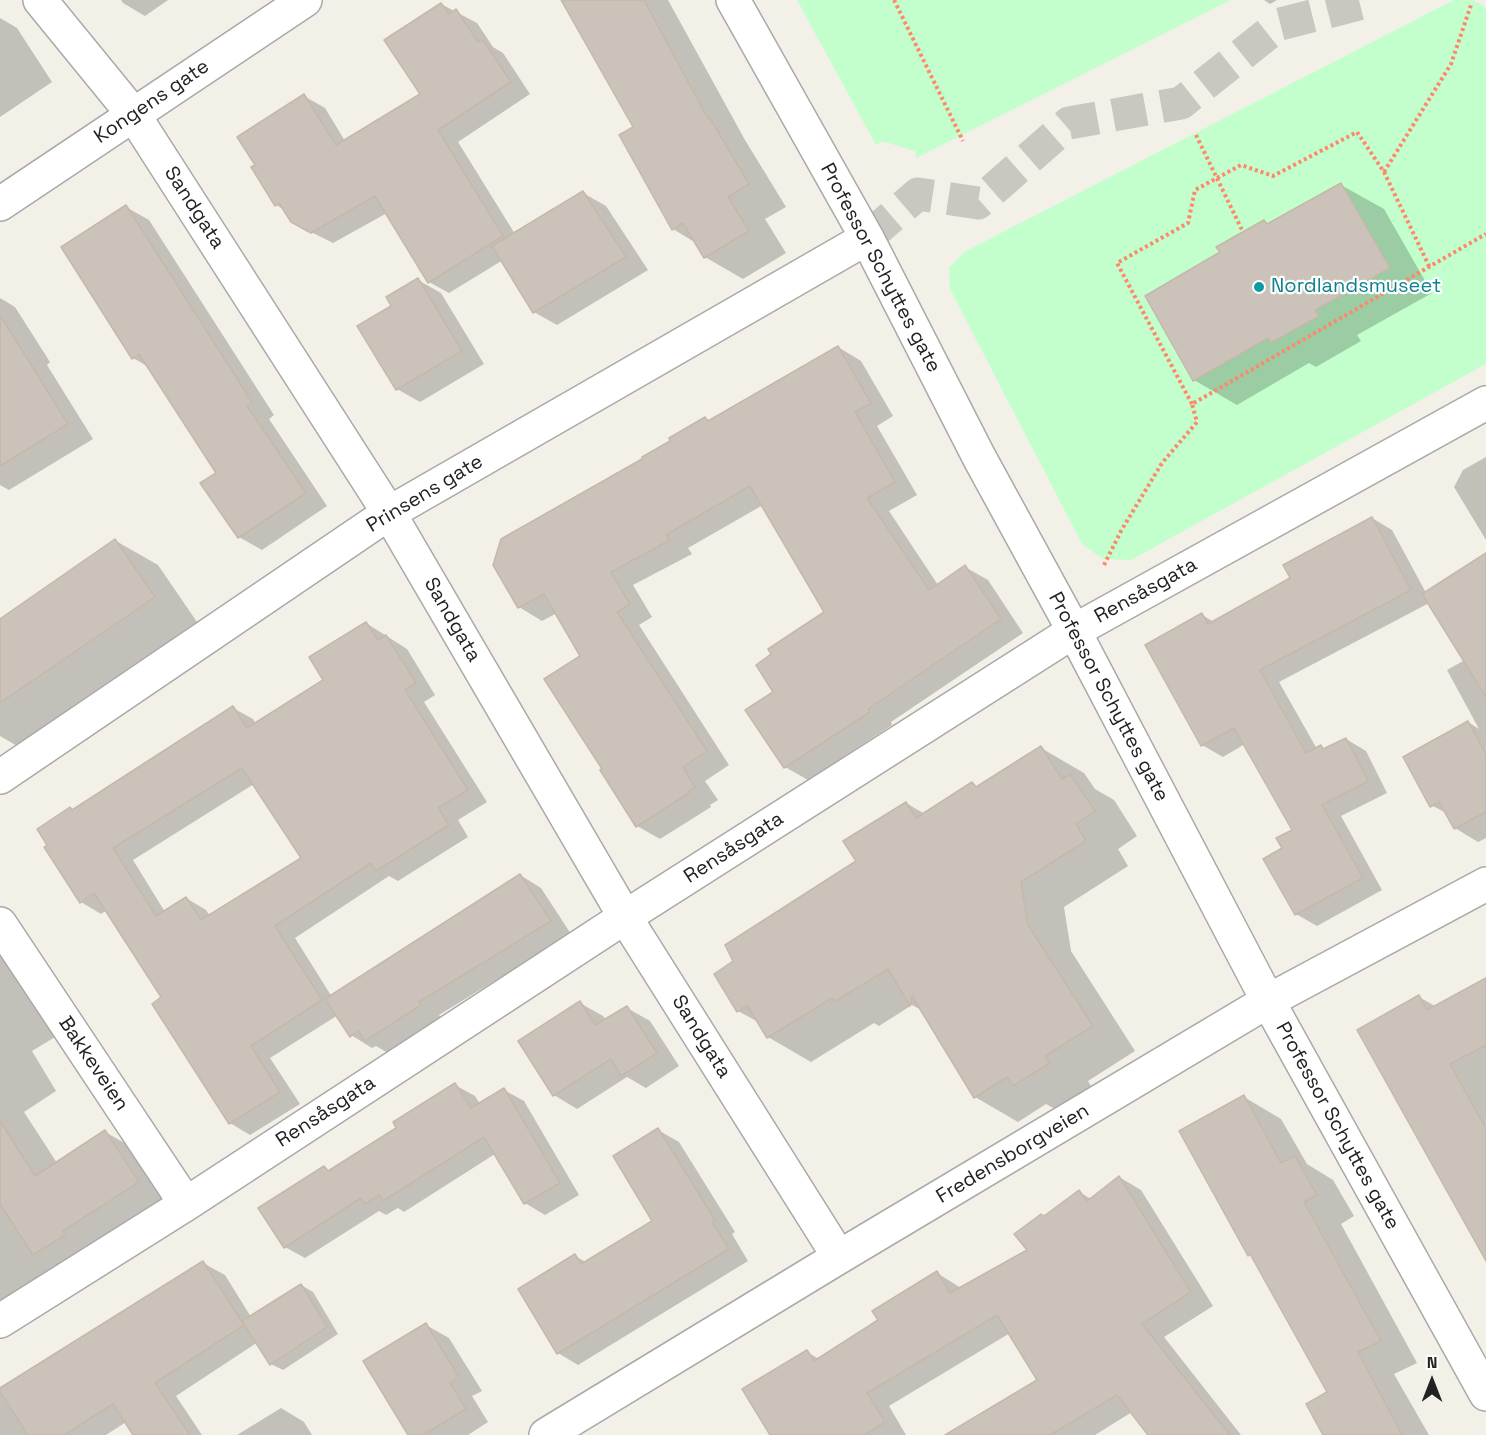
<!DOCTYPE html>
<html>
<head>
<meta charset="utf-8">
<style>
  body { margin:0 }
  #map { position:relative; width:1486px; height:1435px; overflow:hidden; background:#f3f0e8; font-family:"Space Grotesk",sans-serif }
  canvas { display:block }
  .north { position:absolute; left:1402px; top:1351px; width:60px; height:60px; -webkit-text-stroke:4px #fff; paint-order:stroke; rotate:0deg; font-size:16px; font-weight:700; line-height:24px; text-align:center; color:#222 }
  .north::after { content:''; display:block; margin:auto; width:21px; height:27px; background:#222; clip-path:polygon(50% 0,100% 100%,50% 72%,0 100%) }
</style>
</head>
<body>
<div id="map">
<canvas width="1486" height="1435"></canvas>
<div class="north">N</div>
</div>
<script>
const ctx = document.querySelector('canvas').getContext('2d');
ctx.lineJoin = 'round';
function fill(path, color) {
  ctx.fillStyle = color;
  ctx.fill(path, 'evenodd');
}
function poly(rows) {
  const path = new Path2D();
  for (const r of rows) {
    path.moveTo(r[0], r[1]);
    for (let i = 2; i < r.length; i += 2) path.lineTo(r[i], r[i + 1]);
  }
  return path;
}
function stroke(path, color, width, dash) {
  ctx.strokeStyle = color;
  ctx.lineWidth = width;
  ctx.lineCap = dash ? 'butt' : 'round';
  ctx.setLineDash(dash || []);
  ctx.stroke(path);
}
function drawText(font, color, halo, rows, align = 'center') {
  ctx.font = font + ' "Space Grotesk",sans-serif';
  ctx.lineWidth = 4.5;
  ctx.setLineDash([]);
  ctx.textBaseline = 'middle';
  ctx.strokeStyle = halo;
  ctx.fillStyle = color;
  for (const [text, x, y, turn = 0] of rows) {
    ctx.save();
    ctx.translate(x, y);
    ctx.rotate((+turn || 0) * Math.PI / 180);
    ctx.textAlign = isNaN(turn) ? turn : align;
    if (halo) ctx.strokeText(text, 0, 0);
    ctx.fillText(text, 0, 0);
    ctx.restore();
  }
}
const park = poly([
  [797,0,1231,0,916,158,915,151,882,141,876,145],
  [1454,0,1472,0,1483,5,1486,9,1486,364,1131,560,1103,559,1082,544,950,289,949,268,964,252]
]);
const shadow = poly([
  [121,0,168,0,145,16,123,3],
  [563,0,668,0,745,140,786,207,765,219,786,253,743,279,705,257,696,243,673,229,635,128],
  [1264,0,1277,0,1270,4],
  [441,4,477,23,493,47,503,53,530,94,458,142,515,234,583,193,606,206,648,270,557,325,534,312,503,260,449,293,429,282,387,213,333,243,313,233,292,221,285,210,276,205,257,165,304,96,325,108,345,141,422,95],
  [0,18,17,28,52,82,0,117],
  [1341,185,1384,209,1432,293,1357,335,1361,341,1316,367,1309,363,1237,405,1194,380,1222,253,1264,221,1269,224],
  [126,207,149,220,274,415,269,419,327,506,262,550,239,537,218,474,147,366,133,358],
  [418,280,441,293,484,364,420,402,397,389,393,306],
  [0,298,15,307,50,362,47,365,93,439,9,490,0,485],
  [838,347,861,361,893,416,877,426,917,495,889,511,938,585,965,567,988,580,1023,633,891,722,892,725,808,780,785,767,775,692,826,612,763,505,688,548,692,554,633,585,652,617,639,625,729,765,705,781,718,800,710,805,711,807,660,839,637,826,604,769,582,656,557,613,542,621,519,607,644,459,705,419,710,422],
  [1486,457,1486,540,1454,487,1463,470],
  [1372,518,1392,530,1431,602,1279,682,1317,749,1321,747,1326,750,1346,739,1366,751,1387,793,1341,816,1382,890,1317,926,1296,914,1284,849,1294,830,1245,744,1223,757,1202,745,1202,615,1214,622,1292,578],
  [116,541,158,565,197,622,76,704,78,706,19,747,0,736,0,619],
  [366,623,407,649,435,695,424,702,487,802,458,820,468,837,398,881,389,876,295,938,332,997,520,875,541,888,571,934,439,1015,441,1018,388,1053,376,1046,372,1048,351,1035,338,1015,270,1058,300,1104,250,1135,230,1123,163,998,107,910,101,914,81,902,73,811,233,708,253,719,256,724,325,680],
  [254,784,303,858,210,916,206,910,186,898,165,912,133,860],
  [1479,652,1486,656,1486,838,1478,842,1455,828,1448,814,1431,805,1468,722,1479,729,1447,670],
  [1041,748,1084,773,1095,789,1114,800,1137,836,1118,849,1128,866,1064,907,1071,951,1135,1051,1088,1081,1092,1088,1057,1110,1046,1104,1018,1122,975,1097,923,1011,912,1005,879,1026,874,1023,811,1062,768,1037,760,1023,738,1011,735,962,858,862,906,803,925,814,972,784,978,787],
  [0,928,60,1034,32,1051,56,1091,24,1112,57,1163,105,1132,153,1159,186,1210,0,1326],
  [1486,979,1486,1259,1419,997,1435,1006],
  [580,1003,603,1016,606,1020,627,1008,650,1021,679,1066,646,1088,627,1077,577,1109,554,1095],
  [455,1085,475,1096,480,1104,504,1090,524,1101,579,1195,545,1215,525,1203,495,1154,404,1212,398,1208,386,1215,379,1211,305,1258,285,1247,324,1168,330,1171,398,1128],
  [1244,1097,1281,1119,1307,1164,1333,1180,1354,1216,1341,1224,1417,1363,1394,1374,1429,1435,1324,1435,1330,1392,1253,1257,1249,1255],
  [658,1130,679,1142,735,1232,732,1234,748,1261,578,1365,558,1353,575,1256,586,1262,654,1222],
  [1119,1177,1141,1190,1213,1306,1164,1337,1241,1435,1150,1435,1132,1412,1095,1435,1001,1435,1039,1381,1010,1333,889,1406,906,1435,772,1435,807,1352,819,1359,880,1321,937,1273,961,1288,1029,1250,1045,1218,1079,1192,1091,1199],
  [203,1263,225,1275,251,1317,301,1285,313,1292,338,1334,283,1370,271,1364,258,1342,176,1396,202,1435,135,1435,126,1422,106,1435,0,1435,0,1389],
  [426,1325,449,1338,482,1391,472,1396,488,1422,468,1435,410,1435],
  [281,1408,304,1422,312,1435,237,1435]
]);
const building = poly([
  [561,0,644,0,708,119,710,118,749,184,728,197,749,231,704,258,683,223,672,230,619,135,633,127,561,0],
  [441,3,449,14,456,9,478,42,483,40,511,82,438,130,503,236,428,283,375,196,311,233,291,222,279,203,275,206,251,167,255,165,237,137,304,94,336,145,420,94,384,40,441,3],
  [1341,183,1390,268,1315,310,1319,316,1271,343,1268,338,1193,381,1145,296,1220,252,1216,247,1264,220,1267,224,1341,183],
  [583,191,626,257,533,313,492,246,583,191],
  [126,205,252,402,247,406,306,493,238,538,200,483,216,473,139,354,132,359,61,247,126,205],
  [418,278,462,351,396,390,357,326,391,306,386,297,418,278],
  [0,315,68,424,0,466,0,315],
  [838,346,871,403,855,412,895,482,867,498,929,590,965,565,1001,619,868,709,870,712,784,768,745,710,773,692,756,665,771,654,768,649,824,612,750,486,666,535,670,540,611,572,630,604,617,612,707,751,683,767,695,787,688,792,689,793,636,827,600,770,602,769,544,679,580,656,544,594,518,608,493,565,501,539,642,459,642,457,670,441,669,438,705,417,708,421,838,346],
  [1372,517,1411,590,1260,670,1306,753,1321,745,1323,749,1346,738,1368,781,1322,805,1363,878,1295,915,1263,859,1282,848,1276,838,1292,830,1234,728,1201,746,1145,645,1202,613,1208,624,1290,578,1283,565,1372,517],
  [115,539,155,597,0,703,0,619,115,539],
  [1486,553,1486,697,1422,594,1486,553],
  [366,622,378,640,386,635,416,683,405,690,468,790,438,808,449,825,376,871,371,863,275,926,322,1000,251,1046,280,1092,229,1124,152,1004,161,997,94,893,80,903,44,847,47,845,37,829,70,807,72,810,233,706,247,728,323,680,309,657,366,622],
  [242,768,301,858,201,920,186,897,156,916,113,848,242,768],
  [1468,721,1486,754,1486,812,1454,829,1439,802,1430,807,1403,757,1468,721],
  [1041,746,1062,779,1070,774,1095,811,1076,824,1086,841,1021,882,1028,925,1093,1026,1045,1056,1050,1063,1013,1086,1007,1077,974,1098,912,996,910,1006,888,969,834,1002,832,998,767,1038,747,1005,737,1012,714,974,733,961,725,945,856,861,843,841,906,802,916,818,972,782,976,787,1041,746],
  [520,874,551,921,419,1002,421,1005,365,1041,358,1031,350,1037,325,999,520,874],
  [1486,978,1486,1045,1450,1064,1486,1129,1486,1261,1357,1030,1419,995,1427,1010,1486,978],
  [580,1001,595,1025,627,1006,657,1053,621,1076,611,1059,553,1096,518,1041,580,1001],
  [455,1083,471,1108,504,1088,560,1183,524,1204,484,1137,383,1201,380,1195,365,1204,361,1198,284,1248,258,1208,324,1166,328,1171,396,1128,393,1122,455,1083],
  [1244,1095,1281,1163,1295,1156,1317,1195,1304,1202,1381,1341,1358,1352,1402,1435,1323,1435,1306,1404,1327,1392,1250,1254,1248,1256,1179,1131,1244,1095],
  [0,1121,35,1176,105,1130,139,1182,63,1231,65,1235,33,1255,0,1204,0,1121],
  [658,1128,715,1220,712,1222,729,1249,557,1354,518,1289,575,1254,581,1264,652,1221,613,1156,658,1128],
  [1119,1176,1191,1292,1142,1324,1230,1435,1148,1435,1117,1395,1050,1435,945,1435,1037,1380,997,1315,867,1393,885,1422,864,1435,770,1435,742,1389,807,1350,814,1361,878,1320,872,1311,937,1271,950,1293,1027,1250,1014,1234,1041,1214,1044,1216,1079,1190,1087,1201,1119,1176],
  [203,1261,244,1325,155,1383,190,1435,133,1435,113,1404,64,1435,28,1435,0,1392,0,1388,203,1261],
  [301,1284,327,1327,270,1365,242,1321,301,1284],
  [426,1323,459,1377,450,1383,466,1409,423,1435,408,1435,363,1361,426,1323]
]);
const minorTunnel = poly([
  [867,238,918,194,978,203,1069,123,1181,103,1280,24,1375,0]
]);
const path = poly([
  [894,0,963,141],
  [1196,135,1243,232],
  [1384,172,1451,64,1471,5],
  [1192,404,1117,263,1188,223,1195,190,1241,165,1273,176,1357,132,1384,172,1430,268],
  [1104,565,1121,531,1162,463,1197,422,1192,404,1486,234]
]);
const minor = poly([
  [40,0,133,114,389,513,625,917,839,1257],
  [733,0,867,238,979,457,1074,631,1268,1001,1486,1394],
  [0,204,305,0],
  [0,777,389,513,867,238],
  [0,924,186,1204],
  [0,1321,186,1204,625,917,1074,631,1486,403],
  [546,1435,839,1257,1268,1001,1486,884]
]);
const markers = [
  [1259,287,6,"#0f9aa8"]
];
const streetNames = [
  ["Kongens gate",152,102,-34],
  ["Sandgata",194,208,57],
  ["Professor Schyttes gate",880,268,62],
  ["Prinsens gate",425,494,-31],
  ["Rensåsgata",1146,591,-29],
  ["Sandgata",452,620,60],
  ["Professor Schyttes gate",1108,697,62],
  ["Rensåsgata",734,848,-33],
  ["Sandgata",701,1037,58],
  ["Bakkeveien",93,1064,56],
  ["Rensåsgata",326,1112,-33],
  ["Professor Schyttes gate",1337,1126,61],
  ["Fredensborgveien",1013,1154,-31]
];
const cultureNames = [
  ["Nordlandsmuseet",1271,287]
];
fill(park, '#c2ffcc');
fill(shadow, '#0003');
fill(building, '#cbc3ba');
stroke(building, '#c6b8a8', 1.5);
stroke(minorTunnel, '#c9c7c0', 33, [33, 16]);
stroke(minor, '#a9a9a9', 36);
stroke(path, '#ff876c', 4, [3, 3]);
stroke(minor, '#fff', 33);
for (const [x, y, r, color] of markers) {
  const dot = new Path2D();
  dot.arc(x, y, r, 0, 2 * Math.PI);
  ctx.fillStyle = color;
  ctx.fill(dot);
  stroke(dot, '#fff', 2);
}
drawText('20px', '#222', '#fff', streetNames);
drawText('20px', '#0d838f', '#fff', cultureNames, 'left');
</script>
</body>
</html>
